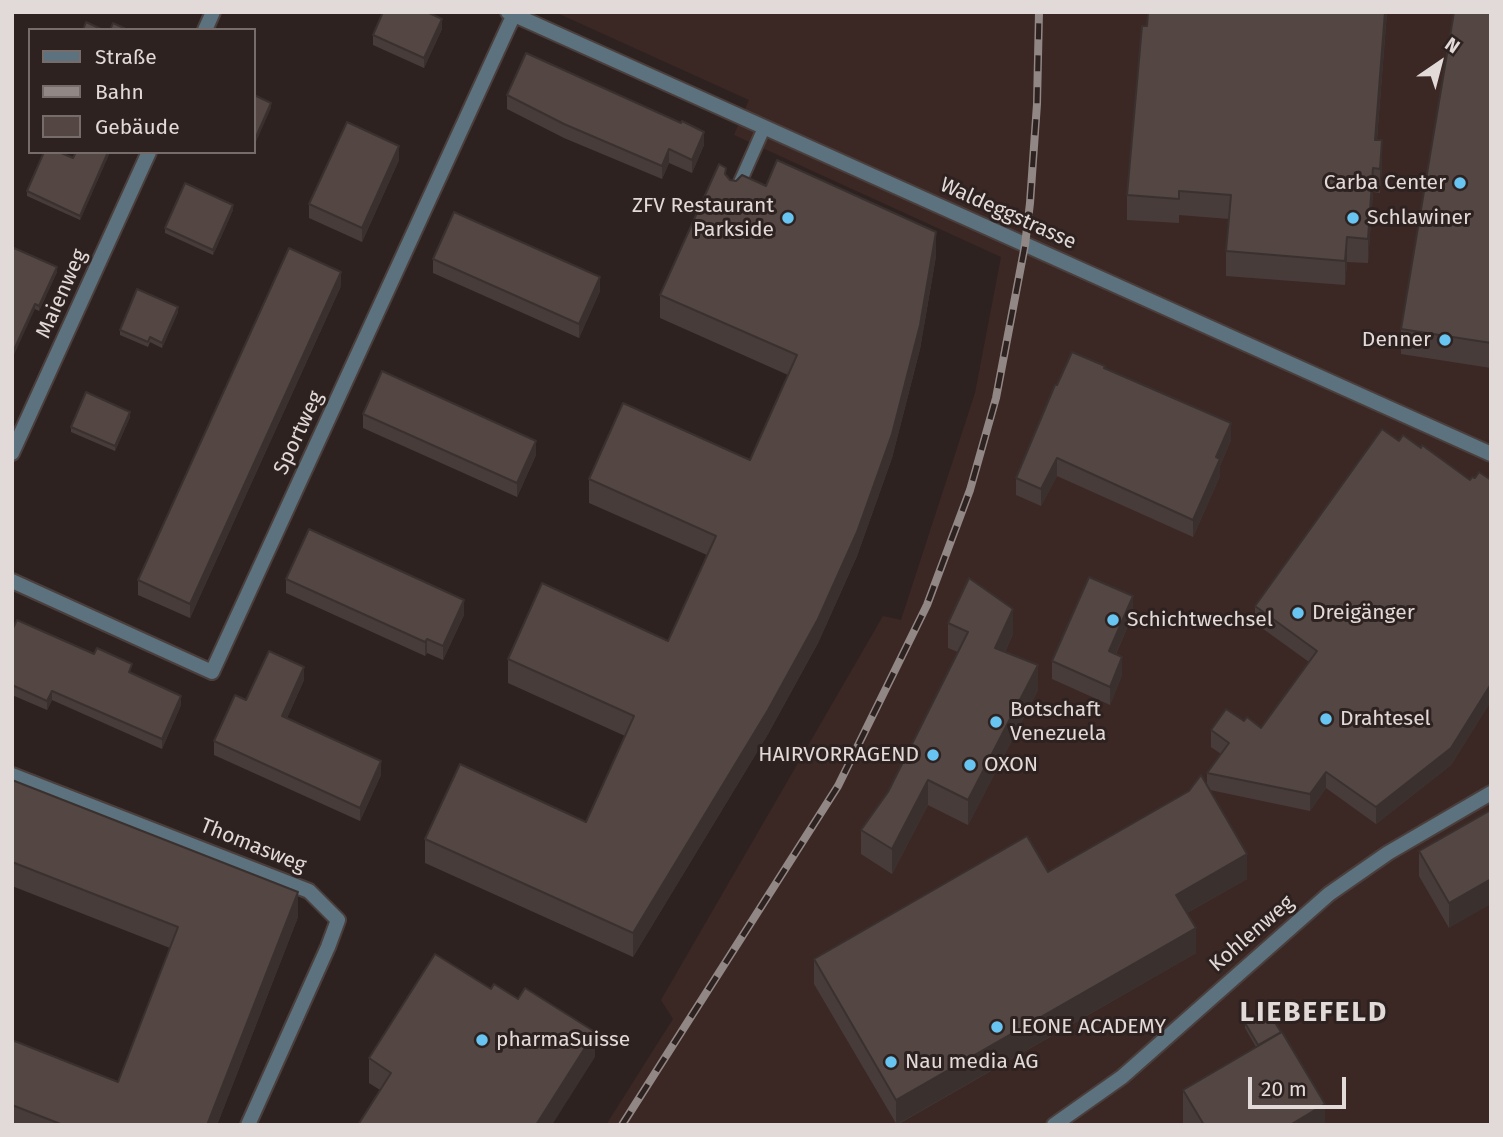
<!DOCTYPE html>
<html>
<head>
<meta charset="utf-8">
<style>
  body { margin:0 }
  #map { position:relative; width:1503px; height:1137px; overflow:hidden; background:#2e2220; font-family:"Fira Sans",sans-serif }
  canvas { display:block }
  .frame { position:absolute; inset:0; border:14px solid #e2dad8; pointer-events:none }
  .legend { position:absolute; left:28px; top:28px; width:228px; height:126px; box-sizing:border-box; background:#2e2220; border:2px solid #766c6a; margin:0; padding:9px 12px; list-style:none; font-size:21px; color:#e2dad8 }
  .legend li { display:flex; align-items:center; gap:14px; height:35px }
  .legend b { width:35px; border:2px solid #766c6a }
  .north { position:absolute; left:1405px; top:28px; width:70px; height:70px; -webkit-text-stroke:5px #2e2220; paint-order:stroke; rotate:35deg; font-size:19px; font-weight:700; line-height:28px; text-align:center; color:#e2dad8 }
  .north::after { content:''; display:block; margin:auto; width:24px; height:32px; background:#e2dad8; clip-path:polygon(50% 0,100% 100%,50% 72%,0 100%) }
  .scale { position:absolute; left:1248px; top:1077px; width:98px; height:32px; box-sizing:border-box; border:4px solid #e2dad8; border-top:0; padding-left:9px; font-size:21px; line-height:24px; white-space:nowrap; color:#e2dad8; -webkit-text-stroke:5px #2e2220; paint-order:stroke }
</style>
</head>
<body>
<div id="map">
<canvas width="1503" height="1137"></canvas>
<div class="frame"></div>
<ul class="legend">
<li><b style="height:9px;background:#5c737f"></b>Straße</li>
<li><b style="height:9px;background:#918785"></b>Bahn</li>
<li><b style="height:19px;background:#534643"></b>Gebäude</li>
</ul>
<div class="north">N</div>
<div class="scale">20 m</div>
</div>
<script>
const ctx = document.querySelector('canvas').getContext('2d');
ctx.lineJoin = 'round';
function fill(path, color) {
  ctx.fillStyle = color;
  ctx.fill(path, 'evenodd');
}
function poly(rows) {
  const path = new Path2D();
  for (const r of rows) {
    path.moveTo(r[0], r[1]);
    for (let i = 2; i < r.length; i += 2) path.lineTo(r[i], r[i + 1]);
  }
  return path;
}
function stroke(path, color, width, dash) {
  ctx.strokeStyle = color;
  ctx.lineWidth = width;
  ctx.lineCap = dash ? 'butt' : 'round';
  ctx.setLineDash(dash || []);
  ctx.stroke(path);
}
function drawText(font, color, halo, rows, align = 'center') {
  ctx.font = font + ' "Fira Sans",sans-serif';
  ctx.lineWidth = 6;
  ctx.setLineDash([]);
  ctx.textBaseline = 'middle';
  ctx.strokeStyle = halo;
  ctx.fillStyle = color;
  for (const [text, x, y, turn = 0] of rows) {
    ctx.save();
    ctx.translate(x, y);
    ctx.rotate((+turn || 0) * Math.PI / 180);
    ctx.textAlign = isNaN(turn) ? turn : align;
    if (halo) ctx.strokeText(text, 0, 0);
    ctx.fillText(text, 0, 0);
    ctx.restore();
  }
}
const built = poly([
  [555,12,1491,12,1491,1125,606,1125,673,1019,661,1000,883,616,901,620,975,393,1001,257,734,135,749,100]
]);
const lane = poly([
  [737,189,764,128]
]);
const street = poly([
  [508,12,1491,454],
  [205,30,213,12],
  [12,453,149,152],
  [12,581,212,672,515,12],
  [12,775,309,891,338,920,328,947,248,1125],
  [1054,1125,1122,1077,1329,894,1388,853,1491,793]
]);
const rail = poly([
  [622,1125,838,786,927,605,970,490,996,398,1025,245,1030,203,1037,104,1039,12]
]);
const wall = poly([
  [1387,12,1377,140,1382,165,1380,193,1373,192,1368,263,1347,262,1345,285,1226,276,1226,251,1229,219,1179,215,1179,223,1127,220,1127,195,1147,26],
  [1491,12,1491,368,1401,354,1401,329],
  [442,29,424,68,373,45,373,35],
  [507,95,704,145,692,173,669,163,662,179,564,138,507,109],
  [110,152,80,220,27,196,27,191,73,158],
  [399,160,362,242,309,218,309,204],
  [726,175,730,180,766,186,936,256,920,349,892,458,857,556,818,643,768,734,633,957,425,863,425,839,586,822,625,736,508,683,508,659,668,641,707,555,589,503,589,479,750,460,788,375,660,318,660,295],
  [233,210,213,255,165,233,165,228],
  [14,248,57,272,39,311,35,309],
  [433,259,600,291,579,338,433,273],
  [341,286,190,618,138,595,138,580],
  [178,312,162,348,150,342,148,347,120,335,120,330],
  [1105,369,1231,440,1220,466,1220,476,1193,537,1057,476,1041,506,1016,495,1016,478,1057,385],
  [363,414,536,455,517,497,363,428],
  [130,417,115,451,71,432,71,427],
  [1399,441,1421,448,1470,480,1475,478,1491,480,1491,701,1451,765,1376,824,1326,788,1310,811,1210,790,1247,879,1187,913,1196,953,897,1125,814,984,814,959,1048,872,1207,786,1207,773,1221,754,1211,747,1211,730,1244,721,1261,728,1309,662,1255,623,1255,606],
  [286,579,464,615,443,660,427,653,425,656,286,593],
  [1133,614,1116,654,1122,675,1110,705,1052,679,1052,661],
  [948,623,1013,634,1005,652,1038,690,968,825,928,805,892,874,861,854,861,830,888,792,958,652,948,648],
  [12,630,132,674,181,705,162,749,52,700,47,710,12,695],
  [304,680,287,718,381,775,360,821,214,755,214,741],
  [12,780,298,917,217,1125,12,1125,12,1040,118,1082,170,948,12,886],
  [1491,810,1449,928,1419,876,1419,851],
  [1245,1023,1325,1125,1183,1125,1183,1090,1256,1047,1245,1028],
  [595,1057,380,1090,369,1083,369,1058]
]);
const shadedWall = poly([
  [1385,12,1387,12,1375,164,1375,140],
  [442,19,442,29,424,68,424,58],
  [271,103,271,108,255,144,255,139],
  [704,132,704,145,692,173,692,160],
  [1382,140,1382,165,1380,193,1380,169],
  [399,146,399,160,362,242,362,228],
  [669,149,669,163,662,179,662,166],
  [108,152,110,152,80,220,80,216],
  [1373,168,1373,192,1368,263,1368,239],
  [233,205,233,210,213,255,213,250],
  [936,232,936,256,920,349,892,458,857,556,818,643,768,734,633,957,633,933],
  [1347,237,1347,262,1345,285,1345,261],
  [57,267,57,272,39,311,39,306],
  [341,272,341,286,190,618,190,604],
  [600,277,600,291,579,338,579,324],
  [35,304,35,309,12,359,12,354],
  [178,307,178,312,162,348,162,343],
  [130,412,130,417,115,451,115,446],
  [1231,423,1231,440,1220,466,1220,476,1193,537,1193,520,1216,457],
  [536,441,536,455,517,497,517,483],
  [1057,458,1057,476,1041,506,1041,489],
  [1133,596,1133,614,1109,669,1109,651],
  [464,600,464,615,443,660,443,646],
  [1013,609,1013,634,995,673,995,648],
  [427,639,427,653,425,656,425,642],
  [1122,657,1122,675,1110,705,1110,687],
  [1038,665,1038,690,968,825,968,800],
  [304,667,304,680,282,729,282,716],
  [1491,684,1491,701,1451,765,1376,824,1376,807],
  [52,691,52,700,47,710,47,701],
  [181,696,181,705,162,749,162,739],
  [381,761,381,775,360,821,360,808],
  [1326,772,1326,788,1310,811,1310,794],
  [928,780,928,805,892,874,892,849],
  [1247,854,1247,879,1176,919,1176,895],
  [1491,879,1491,904,1449,928,1449,903],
  [298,892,298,917,217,1125,207,1125],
  [1196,928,1196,953,896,1125,896,1100],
  [595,1032,595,1057,552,1125,536,1125],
  [1325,1104,1325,1125,1290,1125]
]);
const building = poly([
  [383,12,427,12,442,19,424,58,373,35,383,12],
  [1148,12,1385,12,1375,140,1382,140,1380,169,1373,168,1368,239,1347,237,1345,261,1226,251,1231,195,1179,191,1179,199,1127,195,1142,26,1147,26,1148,12],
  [1454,12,1491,12,1491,343,1401,329,1454,12],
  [86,22,103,30,83,30,86,22],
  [113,23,128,30,110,30,113,23],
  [526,53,681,123,682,121,704,132,692,160,669,149,662,166,564,124,507,95,526,53],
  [254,95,271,103,255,139,254,138,254,95],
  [347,122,399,146,362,228,309,204,347,122],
  [44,152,59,152,73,158,76,152,108,152,80,216,27,191,44,152],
  [777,160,936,232,920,325,892,434,857,532,818,619,768,710,633,933,425,839,460,764,586,822,634,716,508,659,542,583,668,641,716,536,589,479,623,403,750,460,797,355,660,295,719,164,726,168,725,174,730,180,736,181,742,175,766,186,777,160],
  [185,183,233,205,213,250,165,228,185,183],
  [454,212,600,277,579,324,433,259,454,212],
  [14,248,57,267,39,306,35,304,12,354,12,252,14,248],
  [289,248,341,272,190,604,138,580,289,248],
  [137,289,178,307,162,343,150,337,148,342,120,330,137,289],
  [1072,352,1105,366,1104,368,1231,423,1216,457,1220,459,1193,520,1057,458,1041,489,1016,478,1055,385,1057,385,1072,352],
  [382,371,536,441,517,483,363,414,382,371],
  [86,392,130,412,115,446,71,427,86,392],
  [1382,429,1399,441,1403,435,1421,448,1422,445,1470,480,1472,477,1475,478,1479,472,1491,480,1491,684,1451,748,1376,807,1326,772,1310,794,1207,773,1229,743,1211,730,1226,709,1244,721,1247,717,1261,728,1317,651,1255,606,1382,429],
  [309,529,464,600,443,646,427,639,425,642,286,579,309,529],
  [1089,577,1133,596,1109,651,1122,657,1110,687,1052,661,1089,577],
  [969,578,1013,609,995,648,1038,665,968,800,928,780,892,849,861,830,888,792,968,632,948,623,969,578],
  [17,620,94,654,97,648,132,664,129,672,181,696,162,739,52,691,47,701,12,685,12,630,17,620],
  [269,651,304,667,282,716,381,761,360,808,214,741,235,695,246,700,269,651],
  [1201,775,1247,854,1176,895,1196,928,896,1100,814,959,1027,836,1048,872,1189,791,1201,775],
  [12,780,298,892,207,1125,63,1125,12,1105,12,1040,118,1082,178,927,12,862,12,780],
  [1491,810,1491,879,1449,903,1419,851,1491,810],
  [435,954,491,989,494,984,518,999,525,988,595,1032,536,1125,358,1125,391,1073,369,1058,435,954],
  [1265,1007,1281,1032,1258,1045,1245,1023,1265,1007],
  [1282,1032,1325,1104,1290,1125,1204,1125,1183,1090,1282,1032]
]);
const markers = [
  [1460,183,7,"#68c4f0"],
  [788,218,7,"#68c4f0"],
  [1353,218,7,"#68c4f0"],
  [1445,340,7,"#68c4f0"],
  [1298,613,7,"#68c4f0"],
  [1113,620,7,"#68c4f0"],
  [1326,719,7,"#68c4f0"],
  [996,722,7,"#68c4f0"],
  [933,755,7,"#68c4f0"],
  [970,765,7,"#68c4f0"],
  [997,1027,7,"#68c4f0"],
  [482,1040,7,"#68c4f0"],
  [891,1062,7,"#68c4f0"]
];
const poiNames = [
  ["Carba Center",1446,183,"right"],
  ["ZFV Restaurant",774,206,"right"],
  ["Parkside",774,230,"right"],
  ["Schlawiner",1367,218],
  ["Denner",1431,340,"right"],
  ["Dreigänger",1312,613],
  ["Schichtwechsel",1127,620],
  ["Botschaft",1010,710],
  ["Venezuela",1010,734],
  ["Drahtesel",1340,719],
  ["HAIRVORRAGEND",919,755,"right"],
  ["OXON",984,765],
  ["LEONE ACADEMY",1011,1027],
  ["pharmaSuisse",496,1040],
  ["Nau media AG",905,1062]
];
const streetNames = [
  ["Waldeggstrasse",1008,214,24],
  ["Maienweg",62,294,-66],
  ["Sportweg",299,433,-65],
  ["Thomasweg",253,846,22],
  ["Kohlenweg",1252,934,-41]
];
const districtNames = [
  ["LIEBEFELD",1314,1013]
];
fill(built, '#3b2825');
stroke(lane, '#4b3f3d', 16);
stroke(street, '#4b3f3d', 18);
stroke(lane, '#5c737f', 12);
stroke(street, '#5c737f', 14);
stroke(rail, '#918785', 8);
stroke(rail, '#2e2220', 5, [16]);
fill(wall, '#473c3a');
fill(shadedWall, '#3a312f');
fill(building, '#534643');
stroke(building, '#3a312f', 2);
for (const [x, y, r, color] of markers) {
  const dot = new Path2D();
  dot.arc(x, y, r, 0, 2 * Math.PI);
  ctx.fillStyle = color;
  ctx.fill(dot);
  stroke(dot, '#2e2220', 2.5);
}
drawText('21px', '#e2dad8', '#2e2220', poiNames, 'left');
drawText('21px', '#e2dad8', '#2e2220', streetNames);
ctx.letterSpacing = '2px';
drawText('bold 28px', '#e2dad8', '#2e2220', districtNames);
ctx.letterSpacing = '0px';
</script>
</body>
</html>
